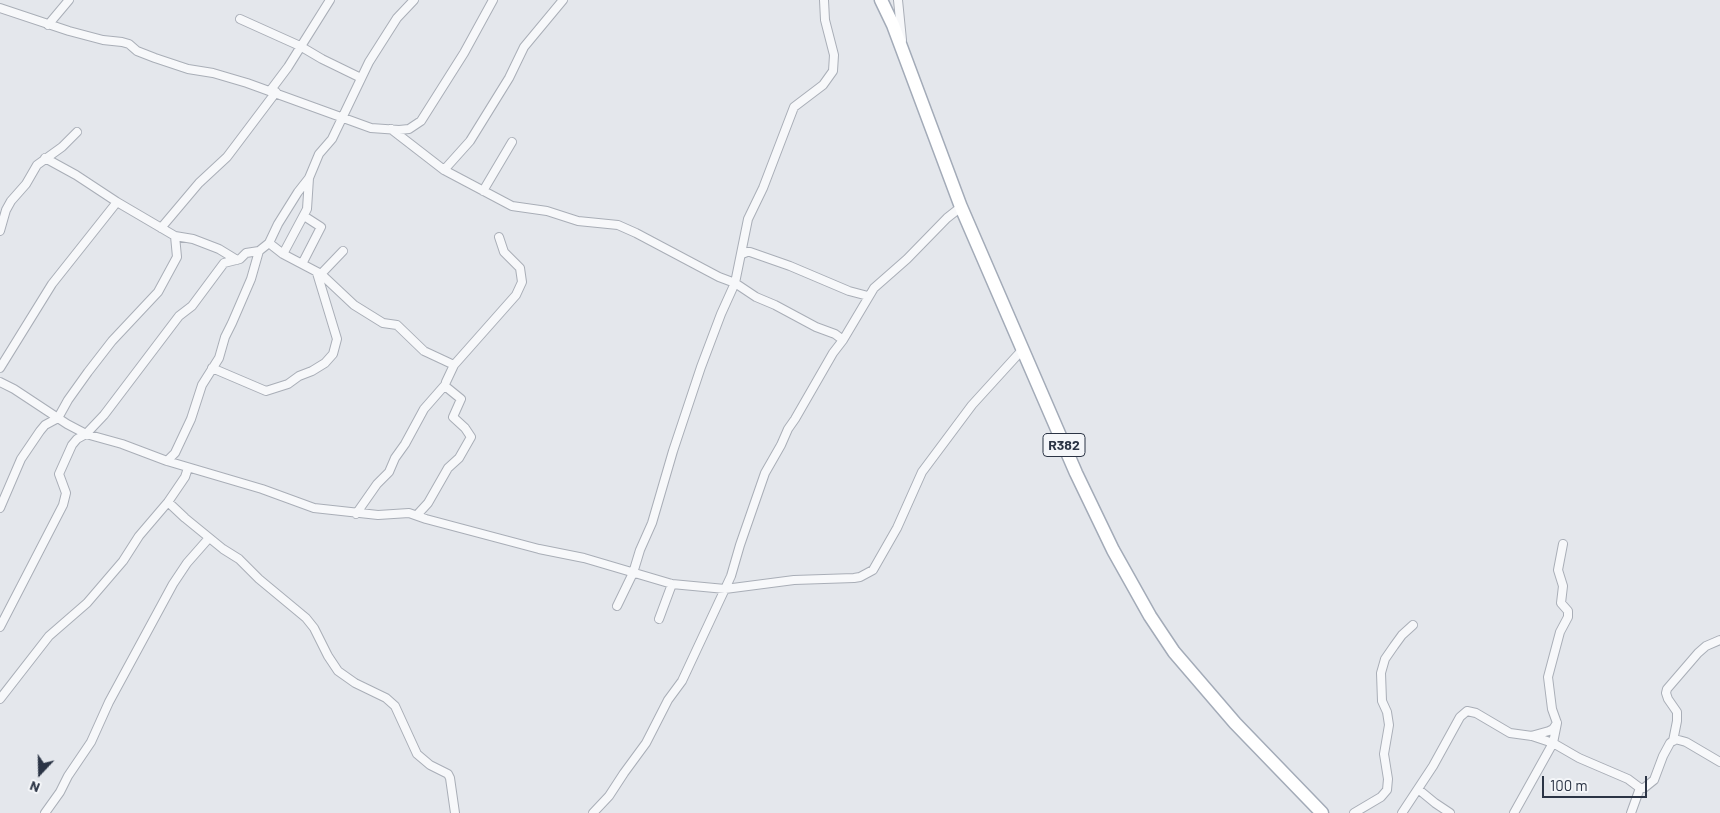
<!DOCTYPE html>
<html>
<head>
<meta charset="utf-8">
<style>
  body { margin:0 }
  #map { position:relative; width:1720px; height:813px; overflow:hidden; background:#e4e7ec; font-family:Barlow,sans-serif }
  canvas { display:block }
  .north { position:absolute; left:15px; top:748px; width:50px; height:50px; -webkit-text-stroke:4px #f4f6f9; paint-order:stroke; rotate:201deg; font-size:14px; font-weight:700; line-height:20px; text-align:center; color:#2b3445 }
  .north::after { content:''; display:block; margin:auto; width:18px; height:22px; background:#2b3445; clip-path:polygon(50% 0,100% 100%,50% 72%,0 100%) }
  .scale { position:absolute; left:1542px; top:776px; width:105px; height:22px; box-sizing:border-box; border:2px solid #2b3445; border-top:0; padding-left:6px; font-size:15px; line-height:18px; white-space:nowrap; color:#2b3445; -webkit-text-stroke:4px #f4f6f9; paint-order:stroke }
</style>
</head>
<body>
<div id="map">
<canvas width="1720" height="813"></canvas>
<div class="north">N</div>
<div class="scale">100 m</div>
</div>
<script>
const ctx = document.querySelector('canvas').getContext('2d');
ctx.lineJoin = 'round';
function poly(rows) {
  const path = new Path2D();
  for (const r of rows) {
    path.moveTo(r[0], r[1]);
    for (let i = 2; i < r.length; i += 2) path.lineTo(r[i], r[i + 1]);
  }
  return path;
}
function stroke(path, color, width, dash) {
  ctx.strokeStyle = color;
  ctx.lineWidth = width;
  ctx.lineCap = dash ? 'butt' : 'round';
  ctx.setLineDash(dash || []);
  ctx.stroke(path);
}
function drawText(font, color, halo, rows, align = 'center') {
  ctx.font = font + ' Barlow,sans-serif';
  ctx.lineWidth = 4.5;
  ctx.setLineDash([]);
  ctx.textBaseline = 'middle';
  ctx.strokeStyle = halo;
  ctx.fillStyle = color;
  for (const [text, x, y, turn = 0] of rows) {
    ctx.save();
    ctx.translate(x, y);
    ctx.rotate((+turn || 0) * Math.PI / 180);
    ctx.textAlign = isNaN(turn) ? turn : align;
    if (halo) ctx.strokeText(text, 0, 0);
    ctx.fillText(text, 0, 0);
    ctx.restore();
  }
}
const minor = poly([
  [898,0,902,40],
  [0,8,69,31,103,40,122,42,129,44,137,51,155,58,188,69,213,73,247,83,371,128,399,130,409,129,421,121,464,53,493,0],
  [240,19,300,46,322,59,361,78],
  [48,25,69,0],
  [270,91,288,67,330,0],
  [391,129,444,170,512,206,547,211,578,221,618,225,636,233,719,277,735,283,756,297,775,305,816,327,835,334,843,340],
  [45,158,76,175,117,202,175,236,193,239,219,249,237,260],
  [444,170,470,141,509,78,524,47,563,0],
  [483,191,512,142],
  [161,228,199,183,227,157,276,92],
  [0,231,6,210,11,201,26,184,37,165,62,147,77,132],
  [269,243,283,254,321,274,354,305,383,323,397,325,424,351,454,365],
  [283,254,307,209,309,178],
  [742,254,747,252,750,252,790,266,849,291,868,296],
  [302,264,321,227,304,216],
  [321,274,343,251],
  [0,368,52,284,117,202],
  [212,368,266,391,288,384,299,376,312,371,325,363,333,354,337,339,317,273],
  [0,382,14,389,67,424,86,434,122,444,167,461,262,489,314,508,378,515,409,513,426,519,539,549,584,558,672,584,725,589,794,580,854,578,860,577,873,570,897,528,922,472,972,405,1023,349],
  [167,461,175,453,191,419,202,385,219,358,225,337,232,323,251,279,259,251],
  [168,502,185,518,223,549,239,559,259,579,306,618,314,628,328,656,338,671,355,683,386,698,395,706,417,754,430,765,448,774,450,778,455,813],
  [0,508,21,459,40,431,45,425,58,418,68,400,88,372,112,341,158,292,177,257,175,236],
  [356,514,377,484,389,472,395,458,405,444,424,409,445,385],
  [417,515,428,503,448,468,459,458,471,437,465,428,453,417,461,399,445,386,446,382,454,365,516,295,522,282,520,268,504,252,499,237],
  [617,606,633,573,640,550,652,523,673,451,701,367,721,314,735,283,748,219,763,188,794,107,823,85,833,71,834,55,825,20,824,0],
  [659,619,672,584],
  [0,627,63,505,66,493,59,474,72,445,77,439,86,434,104,415,179,316,192,306,224,263,240,259,246,253,259,251,269,243,278,224,298,192,309,178,319,154,332,139,369,62,397,18,414,0],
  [0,699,49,636,87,603,123,561,139,536,168,502,185,477,188,468],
  [1531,736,1549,731,1553,729,1557,723,1552,709,1548,677,1560,632,1568,617,1568,611,1561,603,1563,586,1558,570,1563,544],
  [1673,741,1677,721,1677,712,1668,699,1666,693,1667,689,1698,653,1706,646,1720,640],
  [1418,789,1435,803,1450,813],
  [45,813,60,792,68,776,91,742,109,702,173,584,187,563,209,538],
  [593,813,609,796,624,773,646,743,668,700,682,681,731,576,740,545,765,473,781,445,788,429,795,419,833,353,843,340,874,288,907,259,947,218,961,207],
  [1354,813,1381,797,1387,790,1388,779,1384,754,1389,725,1387,712,1382,701,1381,673,1385,659,1394,646,1402,635,1413,625],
  [1402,813,1433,766,1460,717,1467,711,1476,713,1510,733,1532,736,1553,743,1579,758,1628,779,1640,788],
  [1514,813,1553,743,1557,723],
  [1631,813,1640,788,1644,788,1654,780,1663,756,1670,743,1675,739,1686,742,1720,762]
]);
const primary = poly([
  [881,0,893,25,961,207,1076,473,1113,550,1150,616,1174,652,1235,723,1322,813]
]);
const shields = [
  [1064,445,42]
];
const shieldNames = [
  ["R382",1064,445]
];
stroke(minor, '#a9aeb7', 10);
stroke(primary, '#a3abb8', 15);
stroke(minor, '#f7f8fa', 8);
stroke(primary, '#fff', 12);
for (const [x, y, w] of shields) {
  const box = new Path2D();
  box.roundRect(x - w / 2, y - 11.5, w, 23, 4);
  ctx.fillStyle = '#f4f6f9';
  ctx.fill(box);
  stroke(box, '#2b3445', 1);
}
drawText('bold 14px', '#2b3445', null, shieldNames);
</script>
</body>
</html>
